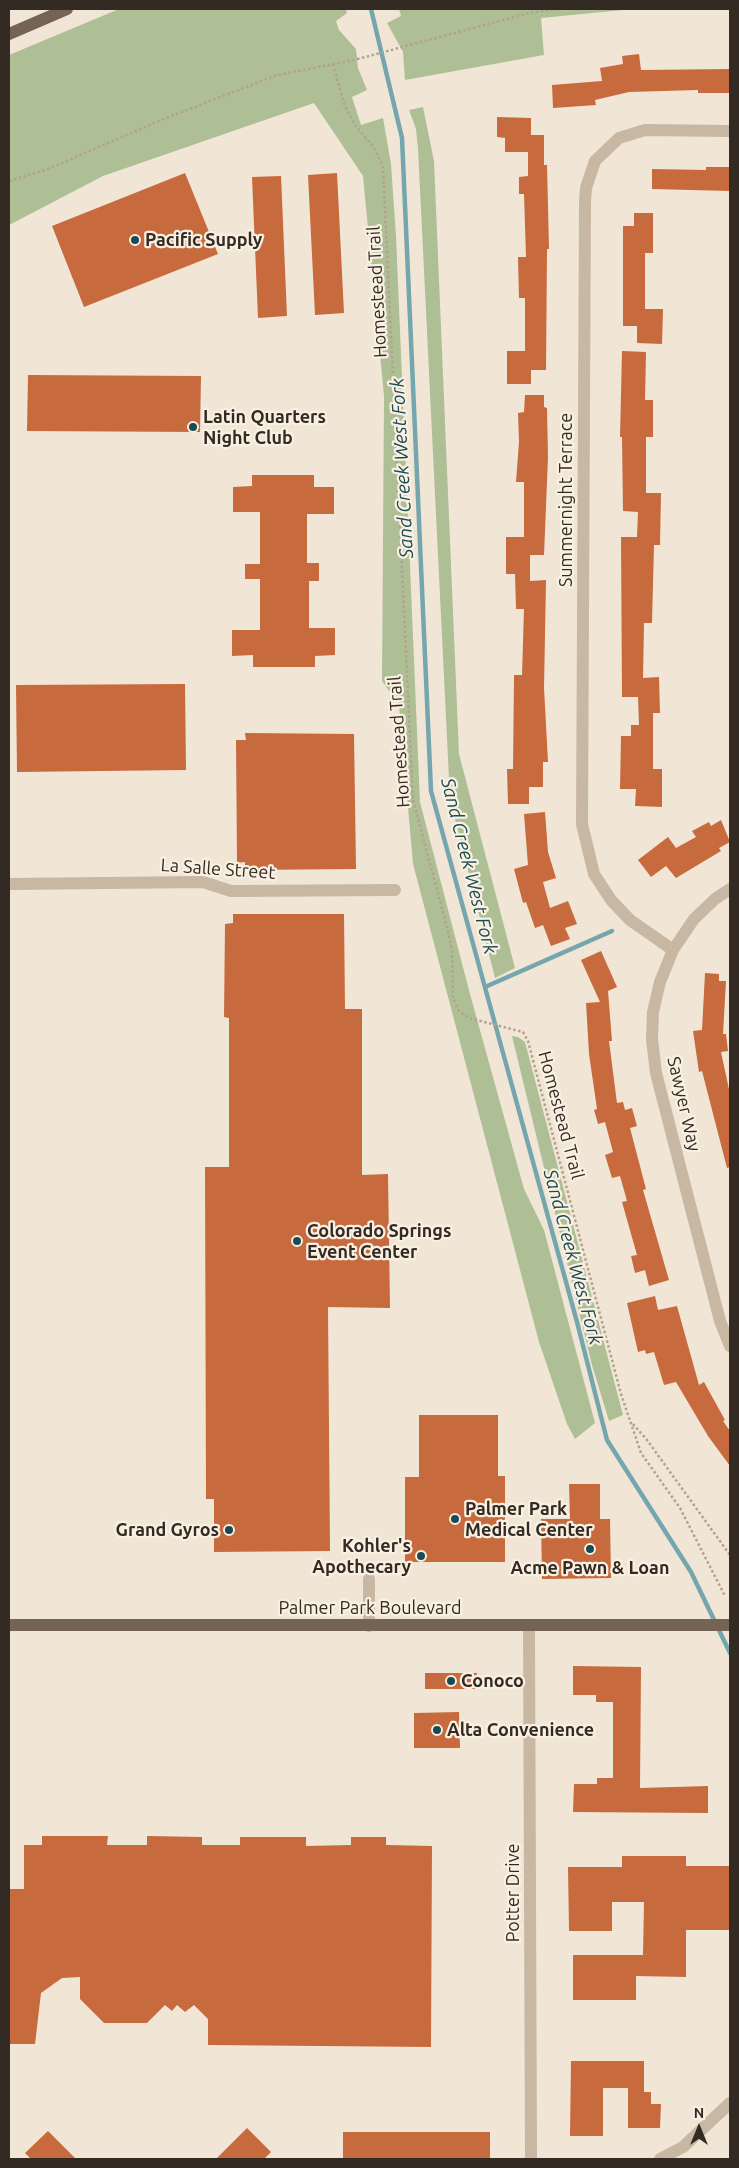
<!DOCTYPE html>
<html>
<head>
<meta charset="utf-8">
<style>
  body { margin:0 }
  #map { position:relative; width:739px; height:2168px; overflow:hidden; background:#f1e6d6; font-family:Ubuntu,sans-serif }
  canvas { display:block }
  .frame { position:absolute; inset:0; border:10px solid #332a24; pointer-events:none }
  .north { position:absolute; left:674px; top:2103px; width:50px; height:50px; -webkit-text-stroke:4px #f9f0e2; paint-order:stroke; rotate:0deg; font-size:14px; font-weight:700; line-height:20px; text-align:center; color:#332a24 }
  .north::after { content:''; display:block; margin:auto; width:18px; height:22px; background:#332a24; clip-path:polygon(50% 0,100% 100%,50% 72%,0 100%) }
</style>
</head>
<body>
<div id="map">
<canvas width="739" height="2168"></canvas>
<div class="frame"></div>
<div class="north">N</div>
</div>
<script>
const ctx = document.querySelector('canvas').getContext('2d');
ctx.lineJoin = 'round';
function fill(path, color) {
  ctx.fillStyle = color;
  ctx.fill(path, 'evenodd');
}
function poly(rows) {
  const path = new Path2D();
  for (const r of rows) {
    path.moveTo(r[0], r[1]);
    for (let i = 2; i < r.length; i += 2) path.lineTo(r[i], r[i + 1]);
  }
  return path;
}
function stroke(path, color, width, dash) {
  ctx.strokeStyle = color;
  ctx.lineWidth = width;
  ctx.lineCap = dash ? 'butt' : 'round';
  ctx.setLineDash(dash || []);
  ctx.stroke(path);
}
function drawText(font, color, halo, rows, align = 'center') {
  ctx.font = font + ' Ubuntu,sans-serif';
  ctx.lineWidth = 4.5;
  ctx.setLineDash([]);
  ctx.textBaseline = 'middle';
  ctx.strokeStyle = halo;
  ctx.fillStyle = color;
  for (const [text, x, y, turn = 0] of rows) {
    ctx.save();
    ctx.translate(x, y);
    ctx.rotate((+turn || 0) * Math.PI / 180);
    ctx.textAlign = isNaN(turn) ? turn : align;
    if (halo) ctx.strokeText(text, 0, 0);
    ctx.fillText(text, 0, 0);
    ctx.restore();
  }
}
const green = poly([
  [119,9,346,9,347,13,336,21,339,30,356,49,358,68,367,90,352,97,361,125,383,118,391,164,396,236,420,802,470,994,524,1189,544,1230,595,1423,575,1439,567,1424,539,1342,413,864,399,705,382,681,384,396,363,176,314,103,103,176,9,225,9,55],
  [399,9,685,9,623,10,541,18,544,55,405,80,403,52,387,23,401,16],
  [423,107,434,161,459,754,515,968,495,978,450,799,418,149,416,129,409,110],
  [512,1036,518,1037,525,1042,623,1415,609,1421,592,1365]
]);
const stream = poly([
  [371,9,402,138,431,791,577,1322,607,1440,691,1572,730,1653],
  [485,987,612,931]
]);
const building = poly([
  [639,54,641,70,730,69,730,93,698,93,698,90,629,92,595,100,596,105,553,108,552,85,602,81,600,68,623,64,622,56],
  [497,117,531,118,531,135,544,135,544,165,547,165,549,249,547,249,546,370,531,370,531,384,507,384,507,351,525,351,525,298,519,298,518,257,526,257,524,194,519,194,519,177,528,176,528,152,505,152,505,138,497,137],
  [706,167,730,167,730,191,652,189,652,169,706,170],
  [185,173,218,254,84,307,52,226],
  [337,173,344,313,315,315,308,175],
  [281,176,287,316,258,318,252,177],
  [634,213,653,213,653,253,645,253,645,309,663,309,662,344,637,343,637,326,623,326,623,226,634,226],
  [622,351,646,352,645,400,653,400,653,437,646,437,646,493,661,493,660,545,654,545,652,623,644,623,643,678,659,677,660,713,653,713,653,769,662,769,662,807,635,806,636,789,620,789,621,736,631,736,631,725,639,725,638,697,622,697,621,537,637,537,638,512,623,511,622,437,620,437],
  [28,375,201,376,200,432,27,431],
  [525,395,544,395,544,407,547,408,548,457,544,555,530,555,530,581,546,580,544,688,548,762,543,762,543,787,529,787,529,804,508,804,507,769,513,769,514,675,522,675,524,609,516,609,515,574,506,574,506,537,524,537,524,482,516,482,519,442,518,413,524,412],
  [252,475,314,475,314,487,334,487,334,514,307,514,307,563,319,563,319,581,309,581,309,628,335,628,335,655,315,656,315,667,253,667,253,655,232,656,232,630,260,630,260,579,245,579,245,564,260,564,260,512,233,512,233,487,252,486],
  [185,684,186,770,17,772,16,685],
  [245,733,354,734,356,869,245,870,245,862,237,863,236,740,246,740],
  [545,812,548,852,556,878,543,882,550,908,568,901,577,924,565,928,570,939,551,946,543,925,535,928,526,902,523,903,514,869,528,865,524,814],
  [721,820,730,842,719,848,721,851,676,878,666,866,651,877,638,860,668,837,676,848,696,837,692,831,709,822,711,826],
  [233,914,344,914,345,1009,362,1009,362,1175,388,1174,390,1308,328,1307,330,1551,214,1552,214,1499,206,1499,205,1167,229,1167,229,1018,224,1017,225,924,233,923],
  [601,951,617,987,608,991,612,1041,609,1041,617,1103,623,1102,625,1110,632,1108,637,1126,630,1128,646,1189,643,1190,669,1280,649,1286,645,1270,635,1273,631,1256,637,1255,622,1202,627,1201,620,1176,612,1178,605,1155,613,1152,605,1122,598,1124,594,1110,597,1109,589,1054,586,1003,600,1002,581,960],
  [705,973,719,974,719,981,726,981,723,1034,726,1034,728,1051,721,1052,730,1094,730,1167,727,1168,702,1071,699,1072,693,1031,702,1030],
  [655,1296,658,1310,677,1306,699,1385,704,1382,725,1420,723,1421,730,1431,730,1466,708,1436,676,1382,664,1385,654,1352,646,1354,645,1350,638,1352,627,1303],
  [419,1415,498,1415,498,1476,505,1476,505,1562,405,1562,405,1477,419,1477],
  [569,1484,600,1484,600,1519,610,1519,611,1578,542,1579,541,1519,570,1519],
  [573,1666,641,1667,640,1788,708,1786,708,1813,573,1812,574,1784,597,1784,597,1778,613,1778,613,1702,596,1702,596,1695,573,1695],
  [425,1673,477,1673,477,1689,425,1689],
  [459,1712,460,1748,414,1748,414,1713],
  [42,1836,108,1836,107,1845,147,1845,147,1836,202,1837,202,1845,240,1845,240,1837,306,1837,306,1846,351,1845,351,1837,386,1837,386,1845,432,1846,431,2047,208,2045,208,2019,194,2005,185,2012,177,2005,172,2011,165,2005,147,2023,104,2023,80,1999,80,1977,62,1978,41,1993,35,2044,9,2044,9,1889,24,1889,24,1845,42,1845],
  [622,1856,686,1856,686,1866,730,1866,730,1930,686,1930,686,1977,636,1976,636,2000,573,2000,573,1955,643,1955,644,1902,612,1902,612,1931,569,1931,568,1867,622,1867],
  [571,2061,644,2061,644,2092,651,2092,651,2104,661,2104,660,2128,628,2128,628,2088,603,2088,603,2136,570,2136],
  [247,2128,271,2152,264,2159,216,2159],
  [48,2131,76,2159,31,2159,25,2153],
  [343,2132,490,2132,490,2159,343,2159]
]);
const path = poly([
  [333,64,344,104,355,125,374,148,383,167,413,800,448,931,452,951,453,998,459,1011,469,1018,523,1032,528,1041,621,1394,641,1453,680,1508,725,1596],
  [9,181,48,169,159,121,277,75,354,60,529,13,558,9],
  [633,1424,647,1440,730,1555]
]);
const minor = poly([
  [9,884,203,882,231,891,395,890],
  [730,889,715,899,694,919,673,950,660,982,653,1012,652,1039,656,1073,720,1321,730,1346],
  [673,950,630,920,611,900,594,874,582,824,585,201,586,188,595,161,619,138,645,130,730,131],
  [369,1579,369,1626],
  [529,1626,531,2159],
  [660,2159,683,2147,730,2103]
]);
const major = poly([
  [9,34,67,9],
  [9,1625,730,1625]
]);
const markers = [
  [135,240,5,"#1a4b54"],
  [193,427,5,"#1a4b54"],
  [297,1241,5,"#1a4b54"],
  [455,1519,5,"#1a4b54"],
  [229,1530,5,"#1a4b54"],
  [590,1549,5,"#1a4b54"],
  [421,1556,5,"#1a4b54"],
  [451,1681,5,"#1a4b54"],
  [437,1730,5,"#1a4b54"]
];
const poiNames = [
  ["Pacific Supply",145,240],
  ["Latin Quarters",203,417],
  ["Night Club",203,438],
  ["Colorado Springs",307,1231],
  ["Event Center",307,1252],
  ["Palmer Park",465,1509],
  ["Medical Center",465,1530],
  ["Grand Gyros",219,1530,"right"],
  ["Kohler's",411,1546,"right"],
  ["Apothecary",411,1567,"right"],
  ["Acme Pawn & Loan",590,1568,"center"],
  ["Conoco",461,1681],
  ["Alta Convenience",447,1730]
];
const streetNames = [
  ["Homestead Trail",377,292,-93],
  ["Summernight Terrace",566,500,-90],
  ["Homestead Trail",399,742,-94],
  ["La Salle Street",218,869,4],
  ["Sawyer Way",684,1104,77],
  ["Homestead Trail",561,1115,75],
  ["Palmer Park Boulevard",370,1608],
  ["Potter Drive",513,1893,-90]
];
const waterNames = [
  ["Sand Creek West Fork",402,468,-93],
  ["Sand Creek West Fork",469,866,76],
  ["Sand Creek West Fork",573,1257,75]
];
fill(green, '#aebf96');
stroke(stream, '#75a6ae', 4.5);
fill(building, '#c76a3d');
stroke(path, '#b4a18c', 2.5, [2.5, 2.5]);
stroke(minor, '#c8b7a2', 12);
stroke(major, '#756355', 12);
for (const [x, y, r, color] of markers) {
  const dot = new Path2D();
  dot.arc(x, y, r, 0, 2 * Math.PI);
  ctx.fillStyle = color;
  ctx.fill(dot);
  stroke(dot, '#f9f0e2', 2);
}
drawText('bold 18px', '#332a24', '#f9f0e2', poiNames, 'left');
drawText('18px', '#332a24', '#f9f0e2', streetNames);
drawText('italic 19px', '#1a4b54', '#f9f0e2', waterNames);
</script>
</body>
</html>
